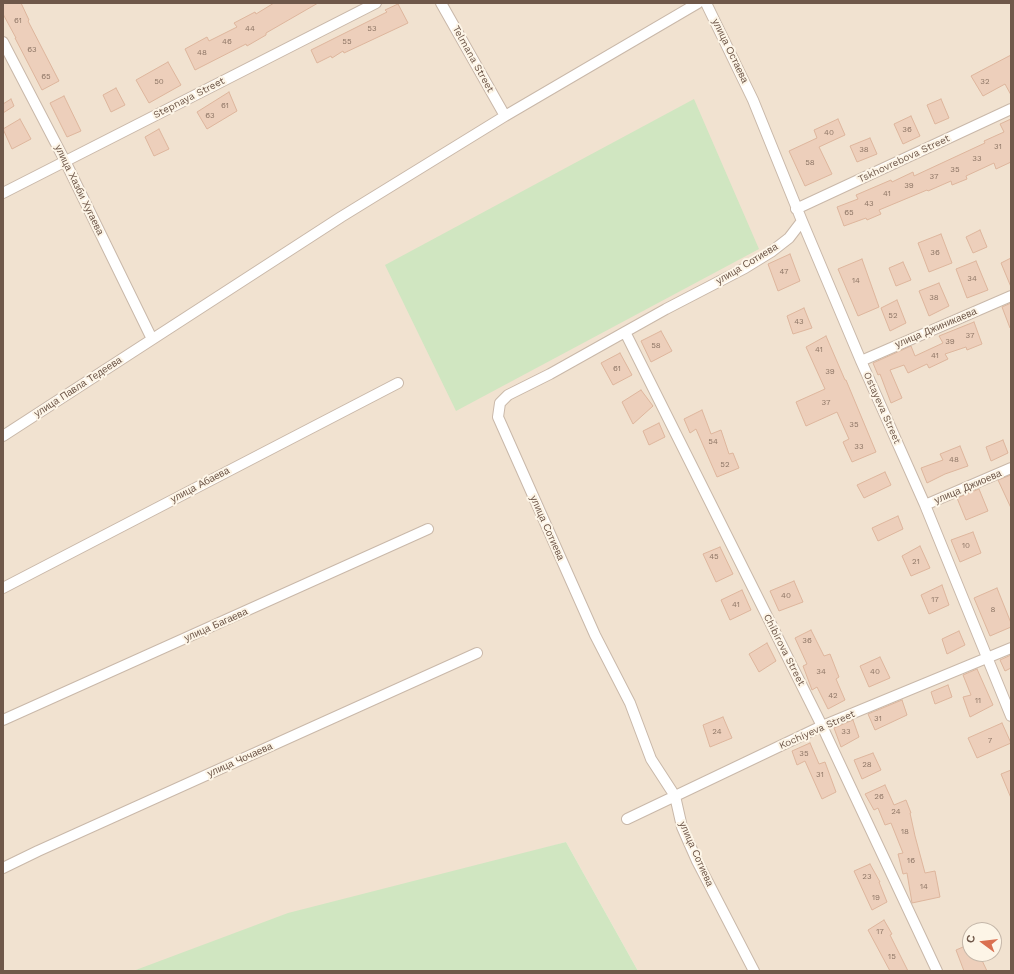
<!DOCTYPE html>
<html>
<head>
<meta charset="utf-8">
<style>
  body { margin:0 }
  #map { position:relative; width:1014px; height:974px; overflow:hidden; background:#faf0e1; font-family:"Work Sans",sans-serif }
  canvas { display:block }
  .frame { position:absolute; inset:0; border:4px solid #6f584a; pointer-events:none }
  .north { position:absolute; left:962px; top:922px; width:40px; height:40px; box-sizing:border-box; background:#fdf5e7; border:1px solid #c4b6a8; border-radius:50%; rotate:285deg; font-size:11px; font-weight:700; line-height:16px; text-align:center; color:#6f584a }
  .north::after { content:''; display:block; margin:auto; width:14px; height:18px; background:#da7050; clip-path:polygon(50% 0,100% 100%,50% 72%,0 100%) }
</style>
</head>
<body>
<div id="map">
<canvas width="1014" height="974"></canvas>
<div class="frame"></div>
<div class="north">С</div>
</div>
<script>
const ctx = document.querySelector('canvas').getContext('2d');
ctx.lineJoin = 'round';
function fill(path, color) {
  ctx.fillStyle = color;
  ctx.fill(path, 'evenodd');
}
function poly(rows) {
  const path = new Path2D();
  for (const r of rows) {
    path.moveTo(r[0], r[1]);
    for (let i = 2; i < r.length; i += 2) path.lineTo(r[i], r[i + 1]);
  }
  return path;
}
function stroke(path, color, width, dash) {
  ctx.strokeStyle = color;
  ctx.lineWidth = width;
  ctx.lineCap = dash ? 'butt' : 'round';
  ctx.setLineDash(dash || []);
  ctx.stroke(path);
}
function drawText(font, color, halo, rows, align = 'center') {
  ctx.font = font + ' "Work Sans",sans-serif';
  ctx.lineWidth = 4;
  ctx.setLineDash([]);
  ctx.textBaseline = 'middle';
  ctx.strokeStyle = halo;
  ctx.fillStyle = color;
  for (const [text, x, y, turn = 0] of rows) {
    ctx.save();
    ctx.translate(x, y);
    ctx.rotate((+turn || 0) * Math.PI / 180);
    ctx.textAlign = isNaN(turn) ? turn : align;
    if (halo) ctx.strokeText(text, 0, 0);
    ctx.fillText(text, 0, 0);
    ctx.restore();
  }
}
const residential = poly([
  [3,3,1011,3,1011,971,638,971,566,842,133,971,3,971],
  [970,930,994,930,994,954,970,954]
]);
const green = poly([
  [694,99,759,249,456,411,385,265],
  [566,842,638,971,133,971,288,913]
]);
const building = poly([
  [3,3,21,3,29,20,28,21,59,81,42,90,15,38,16,38,3,14,3,3],
  [274,3,318,3,266,33,266,35,247,46,246,44,195,70,185,49,207,37,209,41,237,27,234,23,255,12,256,14,274,3],
  [398,4,408,23,344,53,343,51,332,58,331,56,317,63,311,50,387,12,385,10,398,4],
  [1011,55,1011,95,1005,84,983,96,971,76,1011,55],
  [168,62,181,85,149,103,136,80,168,62],
  [116,88,125,105,111,112,103,95,116,88],
  [229,92,237,111,207,129,197,112,229,92],
  [64,96,81,131,67,137,50,103,64,96],
  [11,99,14,106,3,113,3,104,11,99],
  [941,99,949,118,935,124,927,105,941,99],
  [911,116,920,136,903,144,894,124,911,116],
  [20,119,31,139,12,149,3,129,20,119],
  [838,119,845,135,819,147,832,174,805,186,789,151,817,138,814,130,838,119],
  [1011,119,1011,162,996,169,994,163,966,176,967,179,952,185,951,181,928,191,927,190,879,210,881,214,867,220,866,218,844,226,837,207,858,199,856,195,891,180,892,182,913,172,914,176,985,143,984,141,1004,132,1000,124,1011,119],
  [159,129,169,149,154,156,145,137,159,129],
  [870,138,877,154,857,162,850,146,870,138],
  [980,230,987,247,973,253,966,237,980,230],
  [941,234,952,263,929,272,918,243,941,234],
  [790,254,800,281,778,291,768,264,790,254],
  [1011,258,1011,287,1001,263,1011,258],
  [862,259,879,307,858,316,838,269,862,259],
  [976,261,988,290,967,298,956,269,976,261],
  [903,262,911,280,896,286,889,268,903,262],
  [939,283,949,306,929,316,919,291,939,283],
  [897,300,906,323,890,331,881,308,897,300],
  [1011,303,1011,328,1010,328,1002,307,1011,303],
  [804,308,812,328,793,334,787,316,804,308],
  [974,322,982,344,967,350,966,347,945,354,948,359,929,368,927,364,908,373,904,365,890,370,902,398,891,403,880,374,878,375,873,363,911,346,915,356,943,343,939,336,974,322],
  [661,331,672,351,651,362,641,341,661,331],
  [826,336,845,380,846,380,876,452,852,462,843,442,849,439,837,412,806,426,796,402,825,389,806,347,826,336],
  [620,353,632,375,613,385,601,363,620,353],
  [641,390,653,406,633,424,622,402,641,390],
  [702,410,711,434,721,430,729,454,733,453,739,468,717,477,696,429,690,433,684,419,702,410],
  [659,423,665,437,649,445,643,431,659,423],
  [1003,440,1008,453,991,461,986,447,1003,440],
  [960,446,968,466,945,474,927,483,921,468,943,460,940,454,960,446],
  [885,472,891,485,864,498,857,485,885,472],
  [1011,475,1011,508,998,480,1011,475],
  [979,489,988,511,966,520,957,498,979,489],
  [898,516,903,529,878,541,872,528,898,516],
  [973,532,981,553,960,562,951,540,973,532],
  [920,546,930,568,911,576,902,556,920,546],
  [720,547,733,574,716,582,703,554,720,547],
  [794,581,803,602,779,611,770,591,794,581],
  [942,585,949,605,929,614,921,595,942,585],
  [997,588,1011,623,1011,627,990,636,974,598,997,588],
  [742,590,751,610,730,620,721,600,742,590],
  [811,630,824,656,830,654,839,677,836,679,845,700,828,709,817,687,812,690,803,666,807,664,795,638,811,630],
  [959,631,965,645,947,654,942,639,959,631],
  [767,643,776,661,759,672,749,654,767,643],
  [1011,655,1011,668,1005,671,1000,660,1011,655],
  [880,657,890,678,869,687,860,666,880,657],
  [977,669,993,705,970,717,963,697,971,695,963,675,977,669],
  [948,685,952,697,935,704,931,692,948,685],
  [902,700,907,715,875,730,868,714,902,700],
  [723,717,732,738,710,747,703,725,723,717],
  [853,720,859,737,841,747,834,728,853,720],
  [1002,723,1011,743,977,758,968,738,1002,723],
  [810,743,819,764,825,762,836,792,822,799,805,761,797,765,792,751,810,743],
  [873,753,881,770,862,779,854,760,873,753],
  [1011,770,1011,798,1001,774,1011,770],
  [885,785,894,805,906,800,911,813,910,813,915,836,925,873,935,871,940,897,912,903,907,873,903,874,898,854,903,853,891,823,885,825,878,808,874,810,865,794,885,785],
  [870,864,880,882,879,882,887,902,872,910,854,871,870,864],
  [884,920,892,934,890,935,908,971,890,971,868,930,884,920],
  [970,944,970,954,979,954,987,971,964,971,956,950,970,944]
]);
const minor = poly([
  [441,3,505,116],
  [706,3,753,100,802,221,861,361,925,505,1011,716],
  [3,42,65,161,152,339],
  [3,193,376,3],
  [796,209,1011,109],
  [625,332,822,726,937,971],
  [861,361,1011,296],
  [3,436,341,217,505,116,698,3],
  [925,505,1011,468],
  [3,588,398,383],
  [3,720,428,529],
  [627,819,822,726,1011,648],
  [3,868,38,851,477,653],
  [754,971,697,861,682,827,675,796,651,759,630,703,595,635,498,417,500,403,508,395,550,374,666,309,745,268,771,252,789,238,802,221]
]);
const numberNames = [
  ["61",18,21],
  ["44",250,29],
  ["53",372,29],
  ["46",227,42],
  ["55",347,42],
  ["63",32,50],
  ["48",202,53],
  ["65",46,77],
  ["50",159,82],
  ["32",985,82],
  ["61",225,106],
  ["63",210,116],
  ["36",907,130],
  ["40",829,133],
  ["31",998,147],
  ["38",864,150],
  ["33",977,159],
  ["58",810,163],
  ["35",955,170],
  ["37",934,177],
  ["39",909,186],
  ["41",887,194],
  ["43",869,204],
  ["65",849,213],
  ["36",935,253],
  ["47",784,272],
  ["34",972,279],
  ["14",856,281],
  ["38",934,298],
  ["52",893,316],
  ["43",799,322],
  ["37",970,336],
  ["39",950,342],
  ["58",656,346],
  ["41",819,350],
  ["41",935,356],
  ["61",617,369],
  ["39",830,372],
  ["37",826,403],
  ["35",854,425],
  ["54",713,442],
  ["33",859,447],
  ["48",954,460],
  ["52",725,465],
  ["10",966,546],
  ["45",714,557],
  ["21",916,562],
  ["40",786,596],
  ["17",935,600],
  ["41",736,605],
  ["8",993,610],
  ["36",807,641],
  ["34",821,672],
  ["40",875,672],
  ["42",833,696],
  ["11",978,701],
  ["31",878,719],
  ["24",717,732],
  ["33",846,732],
  ["7",990,741],
  ["35",804,754],
  ["28",867,765],
  ["31",820,775],
  ["26",879,797],
  ["24",896,812],
  ["18",905,832],
  ["16",911,861],
  ["23",867,877],
  ["14",924,887],
  ["19",876,898],
  ["17",880,932],
  ["15",892,957]
];
const streetNames = [
  ["улица Остаева",730,51,64],
  ["Telmana Street",473,59,61],
  ["Stepnaya Street",189,98,-27],
  ["Tskhovrebova Street",904,159,-25],
  ["улица Хазби Хугаева",79,190,64],
  ["улица Сотиева",747,264,-31],
  ["улица Джиникаева",936,328,-23],
  ["улица Павла Тедеева",78,387,-33],
  ["Ostayeva Street",882,408,66],
  ["улица Абаева",200,485,-28],
  ["улица Джиоева",968,487,-23],
  ["улица Сотиева",547,528,66],
  ["улица Багаева",216,625,-24],
  ["Chibirova Street",784,650,63],
  ["Kochiyeva Street",817,730,-24],
  ["улица Чочаева",240,760,-24],
  ["улица Сотиева",696,854,66]
];
fill(residential, '#f1e2d0');
fill(green, '#d0e6c1');
fill(building, '#edcfbb');
stroke(building, '#deb69d', 1);
stroke(minor, '#c9b8a9', 12);
stroke(minor, '#fff', 10);
drawText('8px', '#8e7666', null, numberNames);
drawText('10px', '#6f584a', '#fdf5e7', streetNames);
</script>
</body>
</html>
